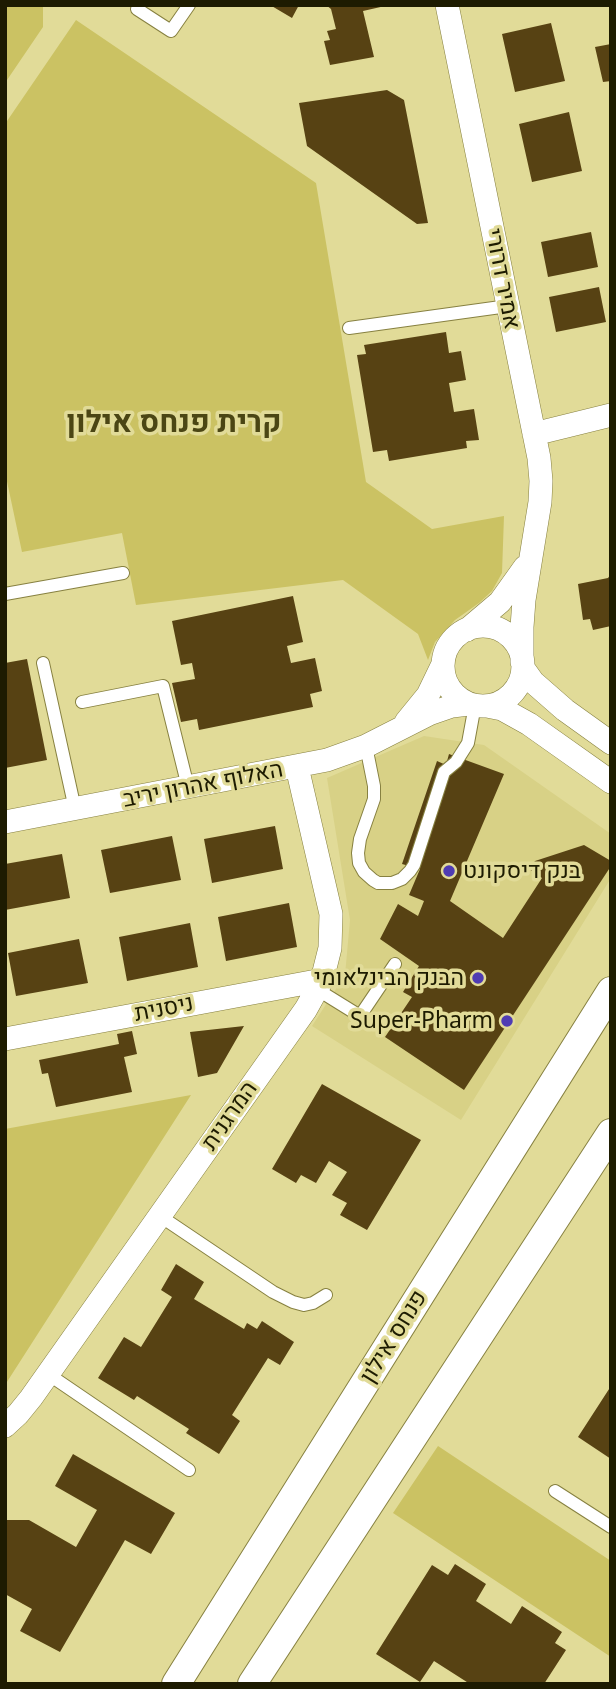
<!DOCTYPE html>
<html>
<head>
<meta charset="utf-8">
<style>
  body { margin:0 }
  #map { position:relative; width:616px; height:1689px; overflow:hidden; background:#e1db98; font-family:"Noto Sans",sans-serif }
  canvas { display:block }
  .frame { position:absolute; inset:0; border:7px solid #1d1b01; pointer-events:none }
</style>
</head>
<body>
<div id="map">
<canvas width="616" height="1689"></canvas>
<div class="frame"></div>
</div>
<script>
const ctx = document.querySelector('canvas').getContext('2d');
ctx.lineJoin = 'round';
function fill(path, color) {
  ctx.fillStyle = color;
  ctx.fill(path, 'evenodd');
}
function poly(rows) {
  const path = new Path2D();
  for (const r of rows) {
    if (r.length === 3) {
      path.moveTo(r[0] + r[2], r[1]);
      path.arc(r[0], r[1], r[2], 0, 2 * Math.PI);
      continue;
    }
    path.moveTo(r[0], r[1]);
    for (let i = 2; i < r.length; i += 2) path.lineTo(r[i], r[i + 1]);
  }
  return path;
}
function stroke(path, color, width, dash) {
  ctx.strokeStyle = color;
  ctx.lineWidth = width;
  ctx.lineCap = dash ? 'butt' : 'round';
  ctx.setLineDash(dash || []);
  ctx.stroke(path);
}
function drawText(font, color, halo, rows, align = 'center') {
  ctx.font = font + ' "Noto Sans",Heebo,sans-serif';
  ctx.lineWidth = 7;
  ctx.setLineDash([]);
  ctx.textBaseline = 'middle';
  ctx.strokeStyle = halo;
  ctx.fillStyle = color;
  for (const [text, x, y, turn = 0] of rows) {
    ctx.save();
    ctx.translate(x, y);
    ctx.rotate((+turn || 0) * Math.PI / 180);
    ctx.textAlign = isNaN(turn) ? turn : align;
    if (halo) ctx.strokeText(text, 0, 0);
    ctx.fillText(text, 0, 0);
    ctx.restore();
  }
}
const built = poly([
  [424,736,484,745,611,834,611,878,461,1120,312,1026,345,975,350,920,327,778]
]);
const green = poly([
  [5,5,43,5,43,27,5,83],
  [76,20,316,183,366,482,432,529,504,516,502,573,492,591,479,603,455,620,435,642,428,660,418,634,343,580,136,605,122,533,22,552,5,472,5,124],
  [191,1095,5,1385,5,1129],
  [438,1446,611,1561,611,1657,393,1513]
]);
const building = poly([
  [270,5,299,5,292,18],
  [326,5,385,5,385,6,363,11,374,57,330,65,324,41,330,40,327,31,336,29,331,9],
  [551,23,565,81,515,92,502,34],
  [611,44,611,81,603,82,595,47],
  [387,90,404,100,428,223,417,224,307,146,299,103],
  [569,112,582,171,532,182,519,124],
  [591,232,598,267,548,277,541,242],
  [599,287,606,322,556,332,549,297],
  [446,332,449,353,461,351,466,380,449,383,454,412,474,409,479,440,466,441,467,448,389,461,387,450,373,452,357,355,366,354,364,345],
  [611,574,611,626,593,630,590,619,583,620,578,584,608,578],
  [293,596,303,642,287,646,291,663,315,658,322,691,310,694,313,707,199,730,197,719,181,722,172,683,195,679,192,663,181,665,172,621],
  [27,659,47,760,5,768,5,663],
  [449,754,504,774,450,901,503,938,542,878,529,869,535,861,584,845,611,861,611,866,464,1090,385,1037,412,997,403,992,419,966,380,939,398,904,418,916,424,901,409,895,420,869,402,864,437,761,446,765],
  [275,826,283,869,212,883,204,839],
  [172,836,181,880,110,893,101,850],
  [62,854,70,898,5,910,5,864],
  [289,903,297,947,226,961,218,917],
  [190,923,198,967,127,981,119,937],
  [79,939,88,983,16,996,8,953],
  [244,1026,217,1073,198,1077,190,1032],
  [132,1031,137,1054,124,1057,132,1092,56,1107,48,1073,42,1074,39,1060,119,1044,117,1034],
  [322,1084,421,1140,367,1230,340,1215,347,1203,332,1195,347,1172,329,1161,316,1183,301,1175,296,1183,272,1169],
  [176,1264,204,1282,194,1299,244,1329,247,1323,257,1329,262,1321,294,1342,280,1365,268,1358,232,1415,240,1421,219,1454,186,1433,189,1429,137,1396,134,1400,98,1378,124,1337,141,1347,172,1297,161,1290],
  [611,1386,611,1459,578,1437],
  [73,1454,175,1513,151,1554,125,1540,60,1652,20,1631,32,1609,5,1594,5,1520,29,1520,76,1547,97,1510,55,1486],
  [455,1564,486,1584,476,1601,511,1624,522,1606,562,1632,555,1643,566,1650,544,1684,470,1684,434,1661,420,1682,376,1654,432,1565,448,1575]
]);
const service = poly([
  [140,5,137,9,171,31,189,5],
  [349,328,508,306],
  [5,594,123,573],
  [43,663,75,809],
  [82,702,163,686,188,787],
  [366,746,374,786,374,799,360,839,358,853,359,863,364,872,373,880,378,883,392,883,402,879,410,871,414,865,444,772,456,762,468,743,475,705],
  [318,990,360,1016,395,964],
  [160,1216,273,1292,293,1302,304,1305,313,1303,326,1295],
  [48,1374,189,1470],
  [555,1491,611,1527]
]);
const minor = poly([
  [447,5,539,458,541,481,540,502,524,600,522,627,522,662],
  [534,434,611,415],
  [483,666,40],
  [467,630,500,602,525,567],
  [523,668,533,682,565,710,611,743],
  [487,706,502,709,529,724,611,782],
  [406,722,428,695,443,664],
  [5,822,327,760,366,746,429,714,452,706,469,704],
  [5,1039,322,980],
  [5,1426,18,1414,31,1398,306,1009,322,980,330,948,331,914,297,767]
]);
const tertiary = poly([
  [176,1684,611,991],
  [252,1684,611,1133]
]);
const markers = [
  [449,871,7,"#4f3cb3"],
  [478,978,7,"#4f3cb3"],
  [507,1021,7,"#4f3cb3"]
];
const streetNames = [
  ["אמיר דרורי",502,279,79],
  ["האלוף אהרון יריב",203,785,-11],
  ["ניסנית",164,1009,-11],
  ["המרגנית",230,1116,-55],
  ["פנחס אילון",394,1337,-58]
];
const poiNames = [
  ["בנק דיסקונט",463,871,"left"],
  ["הבנק הבינלאומי",464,978],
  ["Super-Pharm",493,1021]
];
const districtNames = [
  ["קרית פנחס אילון",174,423]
];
fill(built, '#d8d186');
fill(green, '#cbc263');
fill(building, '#574213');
stroke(service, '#878141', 14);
stroke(minor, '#878141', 24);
stroke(tertiary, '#878141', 30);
stroke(service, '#fff', 12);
stroke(minor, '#fff', 23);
stroke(tertiary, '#fff', 28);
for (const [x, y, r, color] of markers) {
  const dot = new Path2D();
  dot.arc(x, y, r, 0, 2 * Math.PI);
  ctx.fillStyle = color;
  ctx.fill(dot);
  stroke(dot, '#e1db98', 2.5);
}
drawText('23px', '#1d1b01', '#e1db98', streetNames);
drawText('23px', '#1d1b01', '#e1db98', poiNames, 'right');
drawText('bold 30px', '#4b4614', '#e1db98', districtNames);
</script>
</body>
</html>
